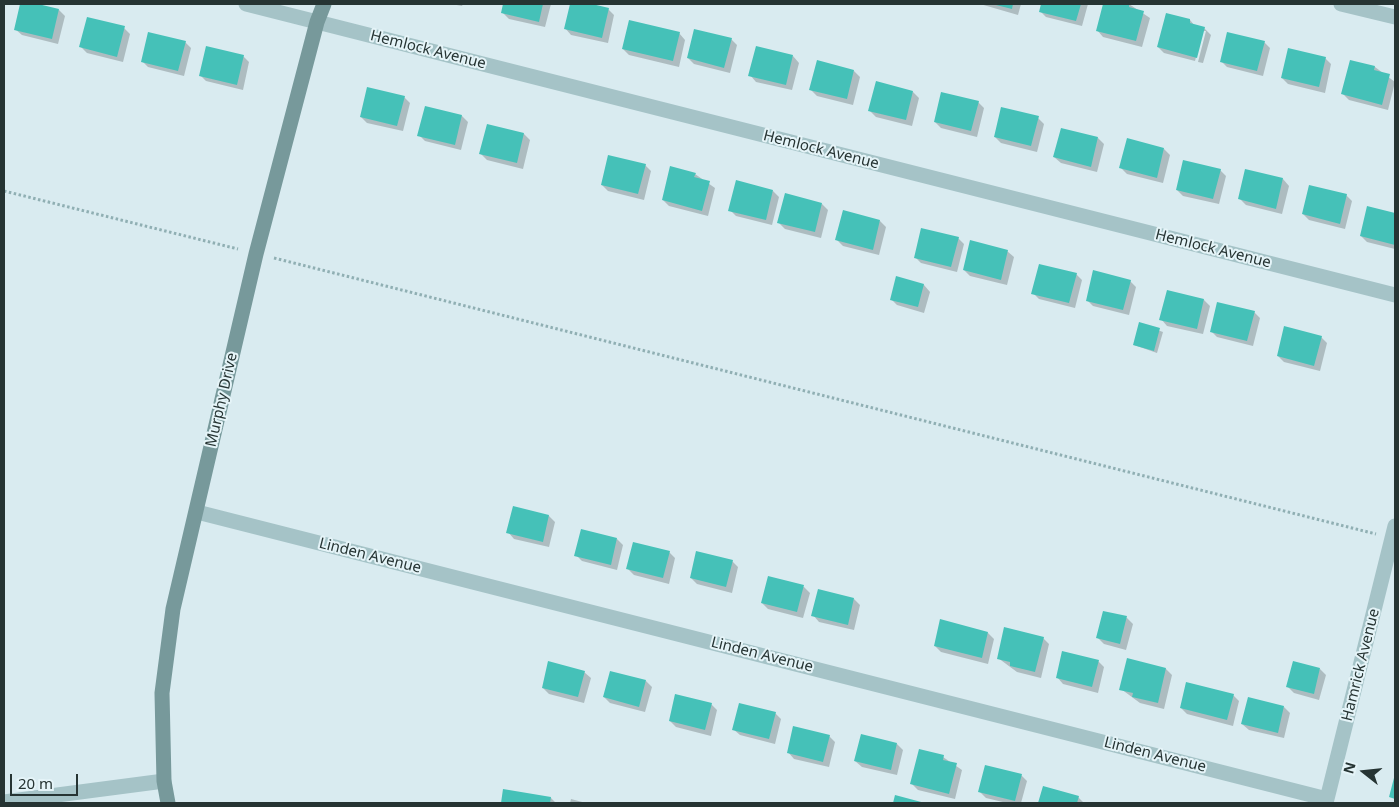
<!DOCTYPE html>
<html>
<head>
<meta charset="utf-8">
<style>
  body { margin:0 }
  #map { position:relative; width:1399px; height:807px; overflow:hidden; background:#d9ebf0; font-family:"Noto Sans",sans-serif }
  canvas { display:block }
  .frame { position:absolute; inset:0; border:5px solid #263433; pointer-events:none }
  .north { position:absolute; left:1339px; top:747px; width:50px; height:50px; -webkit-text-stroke:4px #e5f4f8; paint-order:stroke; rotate:286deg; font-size:14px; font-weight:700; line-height:20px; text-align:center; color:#263433 }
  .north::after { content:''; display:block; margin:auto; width:18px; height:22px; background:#263433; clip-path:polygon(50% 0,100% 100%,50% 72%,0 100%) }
  .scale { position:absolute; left:10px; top:774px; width:68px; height:22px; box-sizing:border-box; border:2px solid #263433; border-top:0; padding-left:6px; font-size:15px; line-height:18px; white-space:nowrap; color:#263433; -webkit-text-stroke:4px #e5f4f8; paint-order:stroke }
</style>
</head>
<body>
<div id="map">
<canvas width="1399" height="807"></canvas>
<div class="frame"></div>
<div class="north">N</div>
<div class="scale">20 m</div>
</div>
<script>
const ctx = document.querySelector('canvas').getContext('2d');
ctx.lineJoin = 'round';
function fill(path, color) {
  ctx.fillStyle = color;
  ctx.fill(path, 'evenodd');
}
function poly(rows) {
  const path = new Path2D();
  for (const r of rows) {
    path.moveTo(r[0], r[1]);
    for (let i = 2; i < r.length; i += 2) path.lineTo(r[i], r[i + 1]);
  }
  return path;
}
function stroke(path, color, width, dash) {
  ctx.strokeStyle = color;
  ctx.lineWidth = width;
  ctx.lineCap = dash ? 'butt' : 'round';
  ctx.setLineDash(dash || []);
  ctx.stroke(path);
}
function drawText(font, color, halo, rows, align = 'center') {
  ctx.font = font + ' "Noto Sans",sans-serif';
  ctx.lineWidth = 4;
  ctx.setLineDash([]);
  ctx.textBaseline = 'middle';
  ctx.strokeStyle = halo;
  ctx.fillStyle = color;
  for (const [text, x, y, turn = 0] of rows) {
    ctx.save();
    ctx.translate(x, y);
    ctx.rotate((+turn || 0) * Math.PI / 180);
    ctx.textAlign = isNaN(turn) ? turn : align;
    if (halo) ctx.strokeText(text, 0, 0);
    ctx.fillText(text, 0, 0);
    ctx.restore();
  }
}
const shadow = poly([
  [22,4,33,4,59,10,65,16,58,44,22,35,15,29],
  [451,4,463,4,462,6],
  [505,4,551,4,545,27,509,19,502,12],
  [571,4,587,4,608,9,614,15,608,43,571,35,565,28],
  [980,4,1021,4,1018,15],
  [1042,4,1088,4,1082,26,1046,17,1040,11],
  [1104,4,1129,4,1150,18,1142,47,1103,37,1097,30],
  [1190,20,1195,26,1204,28,1211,35,1203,63,1198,62,1206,31,1203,31,1195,61,1164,53,1158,47],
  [124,28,130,34,123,62,87,53,81,47],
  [679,33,685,40,679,67,629,55,623,49],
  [731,39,737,45,730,73,694,64,688,58],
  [185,42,191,48,184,76,148,67,142,61],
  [1264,42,1270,48,1263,76,1227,67,1221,61],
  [243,56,249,62,243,90,206,81,200,75],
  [793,56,799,63,792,90,756,82,750,75],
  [1325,58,1331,64,1325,93,1288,84,1282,78],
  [1351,62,1375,67,1395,82,1388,110,1349,100,1343,94],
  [854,71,860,77,853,105,817,96,811,90],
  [913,92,919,98,912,126,876,117,870,111],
  [404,97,410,103,403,131,367,123,361,117],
  [978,102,984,108,977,137,941,128,935,122],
  [426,107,462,116,468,122,461,150,425,141,419,135],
  [1038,118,1044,124,1037,152,1001,143,995,137],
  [488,126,524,134,530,140,523,169,487,160,481,154],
  [1098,138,1104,144,1097,172,1061,163,1054,157],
  [1164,149,1170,155,1163,183,1127,174,1121,168],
  [645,165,651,171,644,200,608,191,602,185],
  [1220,170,1226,176,1219,204,1183,196,1177,190],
  [695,174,715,188,708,216,669,206,663,200],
  [1283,179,1289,186,1282,214,1246,205,1240,199],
  [773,191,779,197,772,225,736,216,730,210],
  [1346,195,1352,201,1345,229,1309,220,1303,214],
  [822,204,828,210,821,238,785,229,779,223],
  [1368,208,1395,215,1395,249,1367,242,1361,236],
  [880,221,886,227,879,255,843,246,837,240],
  [958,238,964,244,957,272,921,263,915,257],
  [1007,251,1014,257,1007,285,970,276,964,270],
  [1076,274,1082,280,1075,308,1039,299,1033,293],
  [897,278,924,285,930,292,924,313,897,305,891,299],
  [1130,281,1136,287,1129,315,1093,306,1087,300],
  [1168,291,1204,300,1210,306,1203,334,1167,326,1161,319],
  [1254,312,1260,318,1253,346,1217,337,1211,331],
  [1140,324,1163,332,1157,353,1134,345],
  [1321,337,1327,343,1320,371,1284,362,1278,356],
  [514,507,549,516,555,522,549,547,514,539,508,532],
  [617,539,623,545,617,570,582,561,576,555],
  [669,552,675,558,669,584,634,575,628,569],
  [732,561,738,567,732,593,697,584,691,578],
  [769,578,804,587,810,593,803,618,768,609,762,603],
  [854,599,860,605,854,630,819,622,813,615],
  [1104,612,1127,618,1133,624,1126,650,1104,644,1098,638],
  [988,633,994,639,988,664,941,652,935,646],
  [1043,638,1049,644,1041,678,1017,672,998,658],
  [1128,660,1166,669,1172,675,1164,709,1140,703,1121,689],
  [1098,661,1104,667,1098,693,1063,684,1057,677],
  [1320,669,1326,675,1319,700,1294,693,1288,687],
  [584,672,591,678,584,703,549,694,543,688],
  [646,681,652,687,645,712,610,703,604,697],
  [1233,695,1239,701,1233,726,1187,714,1181,708],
  [711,704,717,710,711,736,676,727,670,721],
  [1284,707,1290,713,1284,738,1249,730,1242,724],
  [775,713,781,719,775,744,740,735,733,729],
  [829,736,835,742,829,767,794,759,788,752],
  [897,744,903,750,897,775,862,767,855,761],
  [943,757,962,770,955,799,918,790,912,784],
  [1021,775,1027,781,1021,803,1007,803,986,798,980,792],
  [1043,788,1078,797,1084,803,1040,803],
  [504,791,551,798,556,803,502,803],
  [571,799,586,803,570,803]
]);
const building = poly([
  [20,4,38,4,59,9,52,39,14,30],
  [503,4,543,4,539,22,501,13],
  [570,4,592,4,609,8,602,38,564,29],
  [992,4,1013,4,1012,9],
  [1041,4,1081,4,1076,21,1039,12],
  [1103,4,1129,4,1129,7,1144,11,1136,41,1096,31],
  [1166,13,1190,19,1190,23,1205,27,1197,58,1157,47],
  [87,17,125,26,117,57,79,47],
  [629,20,680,32,673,61,622,49],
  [694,29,732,38,724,68,687,58],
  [148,32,186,41,178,71,141,62],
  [1227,32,1265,41,1257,71,1220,62],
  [206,46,244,55,237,85,199,76],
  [756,46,793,55,786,85,748,76],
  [1288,48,1326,57,1319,87,1281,78],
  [817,60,854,70,847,99,809,90],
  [1350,60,1375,66,1374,70,1390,74,1382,105,1341,94],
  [876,81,913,91,906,120,868,111],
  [367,87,405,96,397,126,360,117],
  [941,92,979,101,971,131,934,122],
  [425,106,462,115,455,145,417,136],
  [1001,107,1039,116,1031,146,994,137],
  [487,124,524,133,517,163,479,154],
  [1061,128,1098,137,1091,167,1053,157],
  [1127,138,1164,148,1157,178,1119,168],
  [608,155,646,164,638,194,601,185],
  [1183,160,1221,169,1213,199,1176,190],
  [670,166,696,173,694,177,710,181,702,211,662,200],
  [1245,169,1283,178,1276,209,1238,199],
  [736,180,773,190,766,220,728,211],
  [1309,185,1347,194,1340,224,1302,214],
  [785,193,822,203,815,232,777,223],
  [1367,206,1395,213,1395,245,1360,236],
  [843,210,880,220,873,250,835,240],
  [921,228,959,237,951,267,914,258],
  [970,240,1008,250,1001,280,963,270],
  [1039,264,1077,273,1069,303,1031,294],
  [1093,270,1131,280,1123,310,1086,301],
  [896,276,924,284,918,307,890,300],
  [1167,290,1204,299,1197,329,1159,320],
  [1217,302,1255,311,1247,341,1210,332],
  [1139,322,1160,328,1154,351,1133,345],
  [1284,326,1322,336,1314,366,1277,356],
  [513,506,549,515,543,542,506,533],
  [581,529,617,538,611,565,574,556],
  [633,542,670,551,663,578,626,569],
  [696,551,733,560,726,587,690,578],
  [768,576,804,585,797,612,761,603],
  [818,589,854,598,848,625,811,616],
  [1103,611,1127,616,1120,644,1096,638],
  [940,619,988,632,982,658,934,646],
  [1004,627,1044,637,1035,672,1010,666,1010,662,997,659],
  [1062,651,1099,660,1092,687,1056,678],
  [1127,658,1166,668,1158,703,1132,697,1133,693,1119,690],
  [548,661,585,671,578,697,542,688],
  [1293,661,1320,668,1314,694,1286,687],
  [610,671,646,680,639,707,603,697],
  [1186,682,1234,694,1227,720,1180,708],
  [675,694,712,703,705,730,669,721],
  [1248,697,1284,706,1278,733,1241,724],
  [739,703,776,712,769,739,732,730],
  [793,726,830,735,823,762,787,753],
  [861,734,897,743,891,770,854,761],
  [919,749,944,755,943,760,957,763,949,794,910,784],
  [985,765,1022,774,1015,801,978,792],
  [1395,774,1395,799,1389,797],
  [1043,786,1079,796,1077,803,1038,803],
  [503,789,551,797,550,803,501,803],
  [895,795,925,803,893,803]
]);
const path = poly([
  [4,191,238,249],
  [274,258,1376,534]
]);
const street = poly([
  [246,4,1395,295],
  [1341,4,1395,17],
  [197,512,1327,799],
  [4,802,164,781],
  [1326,803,1395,526]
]);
const secondary = poly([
  [168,803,164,781,162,693,173,609,256,254,317,22,324,4]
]);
const streetNames = [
  ["Hemlock Avenue",428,50,14],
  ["Hemlock Avenue",821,150,14],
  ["Hemlock Avenue",1213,249,14],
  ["Murphy Drive",222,400,-77],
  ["Linden Avenue",370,556,14],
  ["Linden Avenue",762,655,14],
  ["Hamrick Avenue",1361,665,-76],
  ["Linden Avenue",1155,755,14]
];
fill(shadow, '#0003');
fill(building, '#45c1b8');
stroke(path, '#90afb3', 3, [2.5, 2.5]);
stroke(street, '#a5c3c7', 15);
stroke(secondary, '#77999b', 15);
drawText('15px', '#263433', '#e5f4f8', streetNames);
</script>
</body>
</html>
